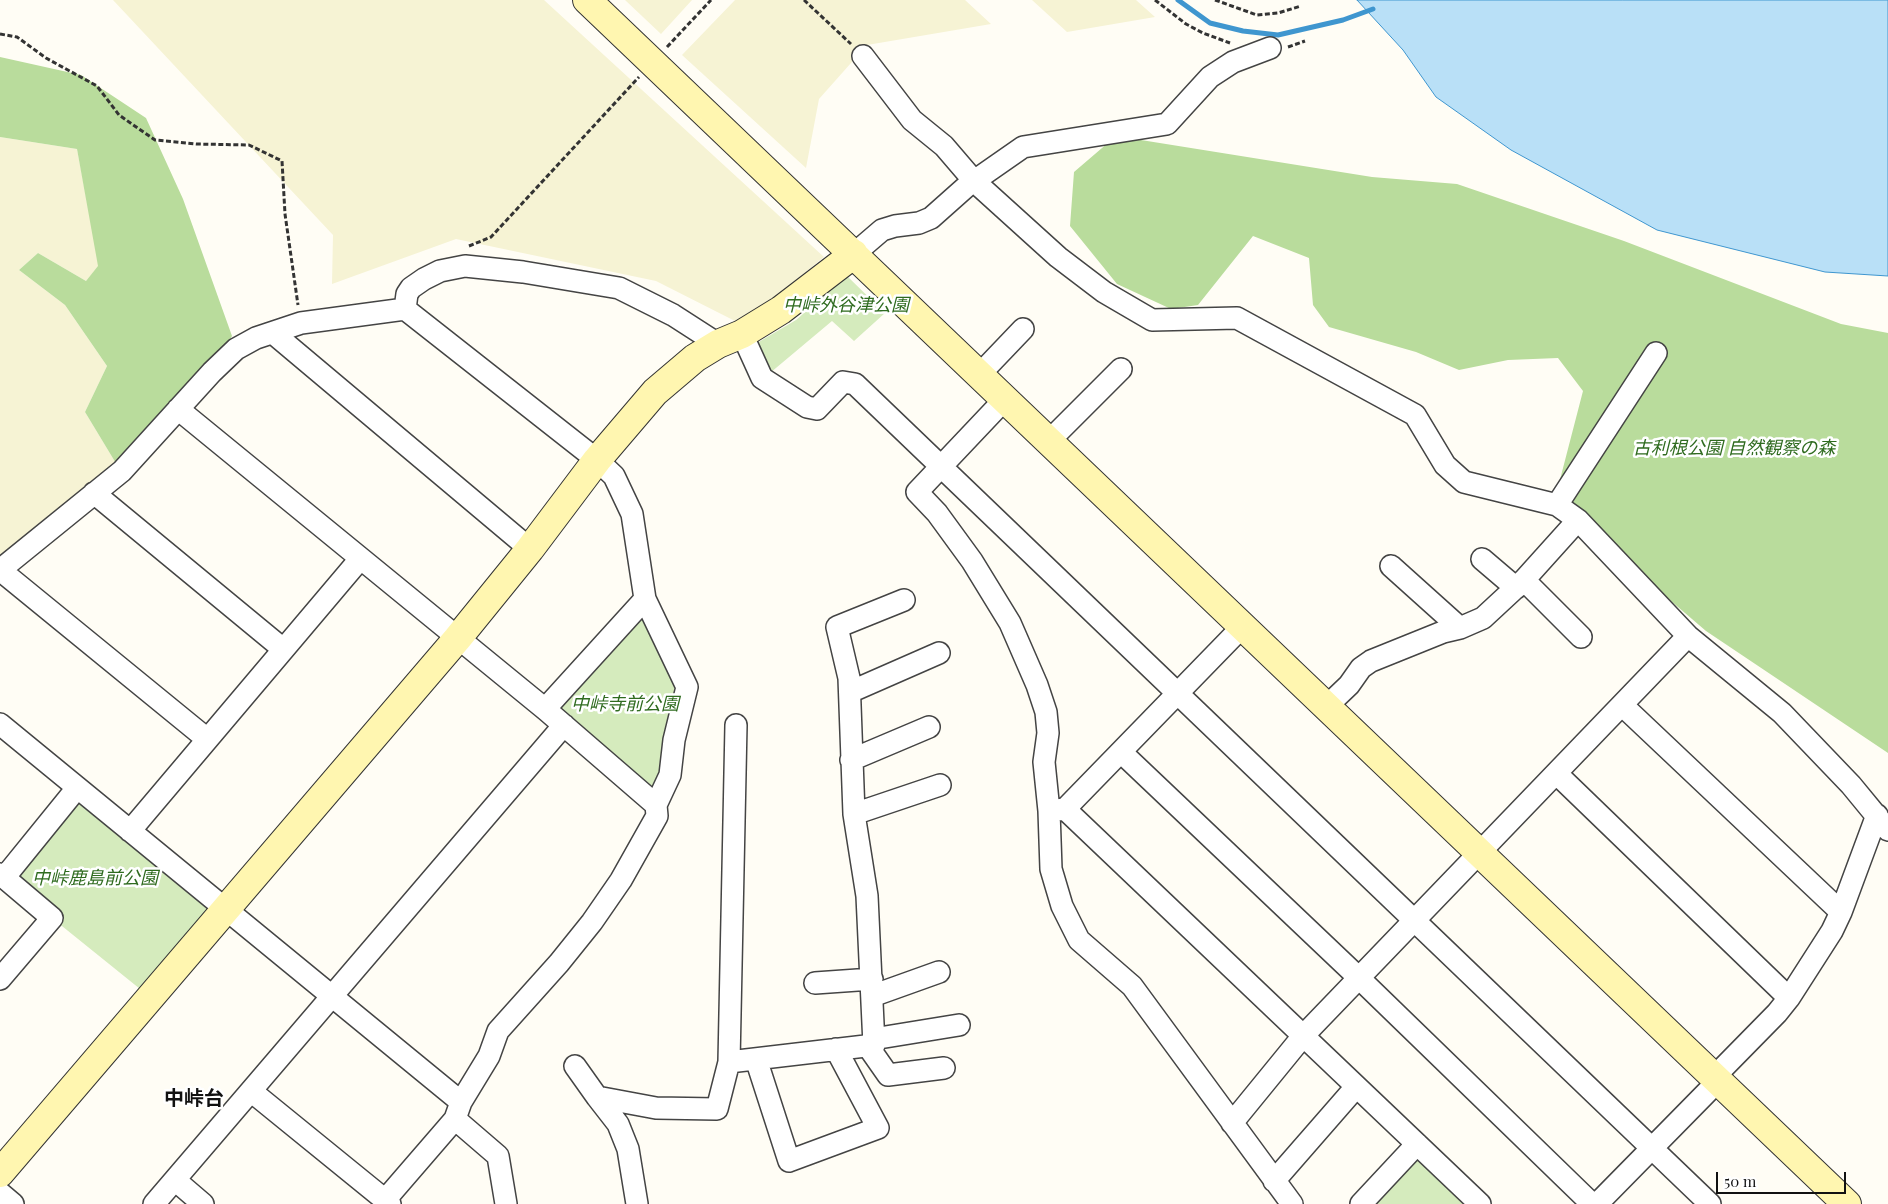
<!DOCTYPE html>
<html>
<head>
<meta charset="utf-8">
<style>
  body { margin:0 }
  #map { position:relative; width:1888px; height:1204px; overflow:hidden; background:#fffdf5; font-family:"Playfair Display",serif }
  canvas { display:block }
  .scale { position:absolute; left:1716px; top:1172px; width:130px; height:22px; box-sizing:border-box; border:2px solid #111; border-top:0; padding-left:6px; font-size:15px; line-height:18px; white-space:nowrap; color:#111; -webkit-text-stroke:4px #fff; paint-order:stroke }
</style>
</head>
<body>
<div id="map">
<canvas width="1888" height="1204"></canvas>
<div class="scale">50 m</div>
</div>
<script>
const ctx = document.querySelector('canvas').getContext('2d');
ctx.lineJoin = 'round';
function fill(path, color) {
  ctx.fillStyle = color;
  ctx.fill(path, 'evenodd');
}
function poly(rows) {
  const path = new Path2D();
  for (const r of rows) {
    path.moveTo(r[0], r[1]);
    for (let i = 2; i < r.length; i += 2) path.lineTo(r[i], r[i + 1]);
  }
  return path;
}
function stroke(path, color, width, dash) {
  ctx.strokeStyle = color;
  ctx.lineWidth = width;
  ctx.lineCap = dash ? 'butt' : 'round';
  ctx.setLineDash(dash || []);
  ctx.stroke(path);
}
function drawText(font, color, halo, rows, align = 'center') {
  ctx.font = font + ' "Playfair Display","Noto Sans JP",serif';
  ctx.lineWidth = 5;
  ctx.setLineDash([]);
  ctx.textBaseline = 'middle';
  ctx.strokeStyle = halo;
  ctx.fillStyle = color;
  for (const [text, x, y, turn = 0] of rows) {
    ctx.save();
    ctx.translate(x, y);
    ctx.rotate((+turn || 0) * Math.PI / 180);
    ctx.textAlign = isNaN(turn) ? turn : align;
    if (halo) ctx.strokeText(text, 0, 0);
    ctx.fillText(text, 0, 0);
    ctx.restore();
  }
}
const farmland = poly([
  [113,0,544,0,824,257,768,303,735,321,656,281,456,239,332,284,333,235],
  [625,0,692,0,661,34],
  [735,0,965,0,991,24,867,45,819,99,806,168,682,55],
  [1032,0,1136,0,1155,17,1067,32],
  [0,137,77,149,99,266,86,281,38,253,19,270,65,305,107,366,85,412,117,465,0,560]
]);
const green = poly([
  [847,276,885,313,854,341,832,321,770,373,757,343,796,320],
  [645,599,687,687,656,805,545,709],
  [77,788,226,908,150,997,52,918,4,878],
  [1417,1144,1479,1204,1361,1204]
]);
const forest = poly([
  [0,57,81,75,146,118,183,199,232,336,214,366,117,465,85,412,107,366,65,305,19,270,38,253,86,281,98,266,77,149,0,137],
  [1116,136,1372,177,1457,184,1624,241,1841,324,1888,333,1888,753,1706,631,1643,577,1556,495,1583,391,1558,358,1508,360,1459,370,1416,352,1329,327,1313,305,1309,258,1253,236,1198,305,1171,309,1117,284,1070,226,1074,172]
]);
const water = poly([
  [1357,0,1888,0,1888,276,1825,272,1657,230,1511,150,1436,97,1403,50,1357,0]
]);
const stream = poly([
  [1178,0,1210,23,1243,31,1278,35,1343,20,1373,9]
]);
const path = poly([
  [804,0,851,44],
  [1155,0,1186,24,1203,33,1230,43],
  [1215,0,1257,15,1278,13,1301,6],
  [0,34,17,37,46,58,97,86,119,115,155,140,196,144,249,145,282,161,285,214,298,305],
  [667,47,711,0],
  [1288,47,1305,41],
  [469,246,491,237,639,77]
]);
const street = poly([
  [863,56,912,120,944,146,974,181,1058,257,1104,292,1152,320,1237,318,1415,415,1445,465,1464,482,1557,505,1578,520,1688,636,1782,713,1851,785,1888,830],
  [854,254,882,230,895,226,919,223,931,218,967,186,1023,147,1167,124,1210,77,1233,62,1270,48],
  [273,333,530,549],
  [742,334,762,378,807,407,817,409,843,382,855,384,1710,1204],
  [980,374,1023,329],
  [1005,399,917,492,937,513,972,561,1010,623,1037,685,1046,712,1048,733,1044,762,1049,811],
  [178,409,545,709,656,805,657,816,621,880,592,922,559,963,498,1031,489,1056,461,1102,455,1119,385,1200],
  [1049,441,1121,369],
  [94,493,283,649],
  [1557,505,1656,353],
  [1482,559,1516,588],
  [1391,566,1460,628],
  [0,570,122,471,212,372,236,349,256,338,301,323,405,309],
  [0,570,207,739],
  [1524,580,1581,637],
  [645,599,687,687,674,740,670,775,656,805],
  [1243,626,1065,809,1480,1204],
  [850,692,939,653],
  [1622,705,1841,912],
  [1327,706,1349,685,1361,668,1371,661,1443,632,1460,628,1483,618,1524,580,1578,520],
  [545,709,645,599,632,514,614,476,597,460,405,309,407,294,411,288,424,279,440,271,465,266,523,272,619,288,673,315,718,344],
  [0,724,461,1102],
  [1121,752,1359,978,1592,1204],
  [851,760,929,727],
  [1557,774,1789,998],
  [1065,809,1049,811,1051,869,1062,906,1079,940,1132,986,1292,1204],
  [854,814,940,785],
  [130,831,360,559],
  [0,874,52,918,0,979],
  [4,878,77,788],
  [815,983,872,979],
  [872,996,939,972],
  [873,1039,959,1025],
  [867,1045,888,1075,944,1068],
  [756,1059,789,1161,878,1128,836,1049],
  [729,1062,736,725],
  [575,1066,597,1097,656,1108,717,1109,729,1062,874,1045,867,896,854,814,849,678,837,627,904,600],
  [251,1091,390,1204],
  [597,1097,618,1124,628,1149,637,1204],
  [455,1119,498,1156,506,1204],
  [1232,1123,1303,1036,1688,636],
  [175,1180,203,1204],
  [1274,1181,1356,1087],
  [0,1193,13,1204],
  [154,1204,564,725],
  [1361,1204,1417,1144],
  [1597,1204,1718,1081,1722,1069,1777,1013,1789,998,1832,931,1841,912,1877,815]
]);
const secondary = poly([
  [587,0,1847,1204],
  [0,1173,457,639,530,549,597,460,655,392,695,358,718,344,742,334,781,310,854,254]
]);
const parkNames = [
  ["中峠外谷津公園",846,305],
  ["古利根公園 自然観察の森",1734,448],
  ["中峠寺前公園",625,704],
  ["中峠鹿島前公園",95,878]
];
const quarterNames = [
  ["中峠台",194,1099]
];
fill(farmland, '#f6f3d4');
fill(green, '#d5ebbd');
fill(forest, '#b9dc9c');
fill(water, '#b9e0f7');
stroke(water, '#3f96cf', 1);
stroke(stream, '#3f96cf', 5);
stroke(street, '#444', 24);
stroke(secondary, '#333', 30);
stroke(path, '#333', 3, [5, 2.5]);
stroke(street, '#fff', 21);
stroke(secondary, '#fff6b0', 28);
drawText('italic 18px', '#2f6b1f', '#fff', parkNames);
drawText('bold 20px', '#111', '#fff', quarterNames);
</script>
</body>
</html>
